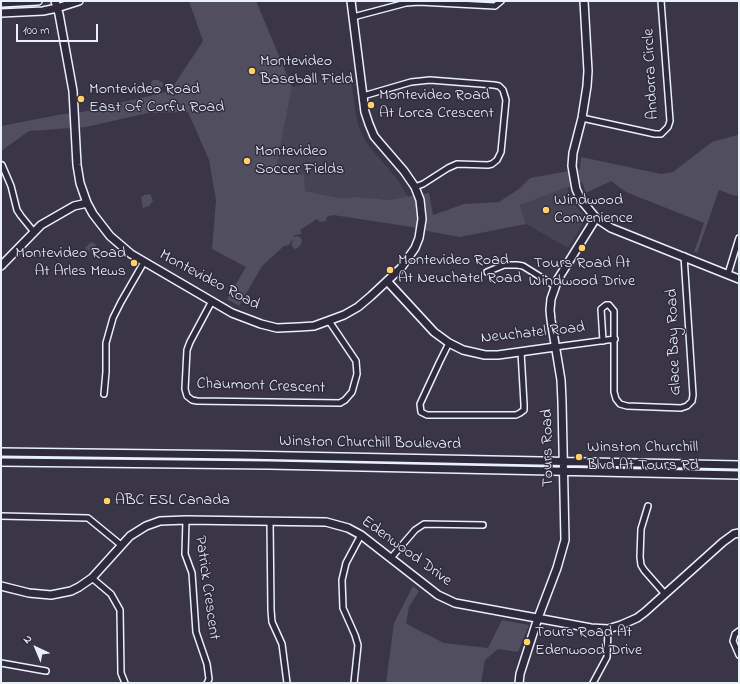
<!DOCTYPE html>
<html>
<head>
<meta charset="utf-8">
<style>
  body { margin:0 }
  #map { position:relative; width:740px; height:684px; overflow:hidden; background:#3a3648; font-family:"Indie Flower",sans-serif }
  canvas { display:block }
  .frame { position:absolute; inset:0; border:2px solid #e8f1f8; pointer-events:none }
  .north { position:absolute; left:16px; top:628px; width:40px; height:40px; -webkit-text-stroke:3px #2f2a3d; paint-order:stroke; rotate:316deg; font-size:11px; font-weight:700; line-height:16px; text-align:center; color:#e8f1f8 }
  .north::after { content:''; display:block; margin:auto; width:14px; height:18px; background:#e8f1f8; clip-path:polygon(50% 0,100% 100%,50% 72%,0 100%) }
  .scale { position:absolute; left:16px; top:24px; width:82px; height:18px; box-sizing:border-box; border:2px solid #e8f1f8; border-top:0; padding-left:5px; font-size:12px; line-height:14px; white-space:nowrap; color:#e8f1f8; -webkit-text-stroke:3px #2f2a3d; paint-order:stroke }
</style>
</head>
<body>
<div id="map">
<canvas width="740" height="684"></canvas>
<div class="frame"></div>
<div class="north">N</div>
<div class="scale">100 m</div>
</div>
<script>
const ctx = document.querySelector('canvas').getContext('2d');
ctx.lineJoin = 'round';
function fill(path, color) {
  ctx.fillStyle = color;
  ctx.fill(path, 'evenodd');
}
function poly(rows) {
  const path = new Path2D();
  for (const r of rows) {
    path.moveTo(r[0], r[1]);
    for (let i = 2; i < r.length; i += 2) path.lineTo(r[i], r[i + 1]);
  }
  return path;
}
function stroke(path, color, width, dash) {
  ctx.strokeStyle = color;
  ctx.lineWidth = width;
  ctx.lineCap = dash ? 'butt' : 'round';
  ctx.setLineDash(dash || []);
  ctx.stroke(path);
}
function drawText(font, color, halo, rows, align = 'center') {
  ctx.font = font + ' "Indie Flower",sans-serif';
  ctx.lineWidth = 3;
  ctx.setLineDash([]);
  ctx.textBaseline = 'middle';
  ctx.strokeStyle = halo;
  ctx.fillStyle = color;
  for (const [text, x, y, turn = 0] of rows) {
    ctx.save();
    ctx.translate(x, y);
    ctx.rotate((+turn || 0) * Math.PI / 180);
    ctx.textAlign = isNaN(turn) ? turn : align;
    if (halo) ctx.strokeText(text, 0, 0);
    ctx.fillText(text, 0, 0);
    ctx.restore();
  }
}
const built = poly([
  [350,74,357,121,362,135,368,145,398,180,408,197,389,200,358,197,339,198,304,191,304,175,276,169,292,87],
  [567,187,573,202,586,219,568,248,526,224,520,205]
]);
const green = poly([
  [189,1,256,1,292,87,276,169,304,175,305,191,339,198,358,197,389,200,429,193,433,215,464,204,499,202,519,189,530,178,580,169,581,157,661,174,673,172,712,142,737,135,739,136,739,195,735,196,719,190,697,253,694,252,704,223,626,192,611,181,586,193,582,182,520,205,526,224,460,237,432,232,412,227,333,215,327,217,326,221,320,222,317,219,300,230,302,234,295,235,289,245,284,246,262,266,239,306,227,299,246,267,212,249,216,200,209,160,188,112,148,113,86,127,29,131,1,151,1,126,63,114,78,113,170,91,203,41],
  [153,80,158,80,163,83,162,87,154,90,151,88,151,83],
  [150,194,153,201,149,206,143,208,141,198,144,195],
  [297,236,300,237,302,240,301,244,298,248,295,249,292,246,292,243,293,238],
  [91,242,95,244,97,248,92,253,85,248],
  [413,586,419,591,409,607,406,623,416,629,444,643,488,648,502,620,529,625,518,652,498,649,485,660,481,683,386,683,394,623]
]);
const street = poly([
  [353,17,406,3,419,2,495,6,501,1],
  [363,96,411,82,430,80,494,85,499,86,503,90,506,100,501,152,497,160,492,164,488,165,457,164,448,168,423,184,415,187],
  [582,118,655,134,661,134,668,127,670,121,661,1],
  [2,165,11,186,17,210,21,216,34,232],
  [487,272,504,265,517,265,523,266,555,286],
  [728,274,739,238],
  [212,301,190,342,187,350,185,389,187,396,192,400,197,401,340,403,345,400,352,392,357,374,356,361,329,321],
  [603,341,601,309,606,305,609,305,614,311,614,392,616,399,620,404,627,406,681,408,687,406,692,401,693,395,684,256],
  [449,343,440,361,420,404,421,412,427,415,516,415,520,413,524,410,524,404,521,352],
  [555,347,615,339],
  [104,394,106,372,106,343,113,318,121,302,144,262],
  [648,506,641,529,640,557,641,565,644,570,665,594],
  [1,516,88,518,121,545],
  [186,520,185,554,192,573,196,632,207,664,209,679,207,683],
  [270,522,271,610,272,622,282,644,287,683],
  [391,558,415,530,424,524,483,525],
  [92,578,111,594,120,610,121,673,125,683],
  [739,631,735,634,733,641,739,655],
  [1,663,46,671],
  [354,683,358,645,355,635,343,608,342,580,346,563,361,535],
  [593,683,607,657,608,629]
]);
const secondary = poly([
  [55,1,59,14,73,91,77,165,80,183,87,203,93,214,110,236,131,254,232,313,261,324,277,328,299,327,314,326,344,315,358,307,371,296,401,268,415,248,419,238,422,219,420,200,415,187,404,171,379,142,374,136,369,124,365,112,351,1],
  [584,1,588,71,587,86,582,118,573,153,572,166,576,189,581,200,596,218,611,228,739,279],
  [1,3,38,1],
  [1,13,43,11,57,8,79,1],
  [1,266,41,225,74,206,87,203],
  [387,281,434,332,449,343,463,350,485,355,498,355,555,347],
  [1,452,242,455,739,465],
  [1,462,269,465,739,475],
  [1,586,29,593,51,595,71,591,79,587,92,578,130,536,146,526,160,521,186,520,326,522,348,528,361,535,438,595,455,603,591,628,608,629,621,625,637,618,645,612,723,542,734,534,739,533],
  [519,683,520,674,538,618,557,568,565,540,562,402,561,380,551,320,550,310,551,299,558,279,596,218]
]);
const markers = [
  [252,71,4,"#ffd166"],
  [81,99,4,"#ffd166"],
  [371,105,4,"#ffd166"],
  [247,161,4,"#ffd166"],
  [546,210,4,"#ffd166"],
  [582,248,4,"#ffd166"],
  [134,263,4,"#ffd166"],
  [390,270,4,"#ffd166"],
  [579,457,4,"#ffd166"],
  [107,501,4,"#ffd166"],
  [527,642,4,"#ffd166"]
];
const poiNames = [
  ["Montevideo",260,62],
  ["Baseball Field",260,80],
  ["Montevideo Road",89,90],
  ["East Of Corfu Road",89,108],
  ["Montevideo Road",379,96],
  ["At Lorca Crescent",379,114],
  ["Montevideo",255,152],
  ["Soccer Fields",255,170],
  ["Windwood",554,201],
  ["Convenience",554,219],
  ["Montevideo Road",126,254,"right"],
  ["At Arles Mews",126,272,"right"],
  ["Montevideo Road",398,261],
  ["At Neuchatel Road",398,279],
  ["Tours Road At",582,264,"center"],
  ["Windwood Drive",582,282,"center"],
  ["Winston Churchill",587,448],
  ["Blvd At Tours Rd",587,466],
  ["ABC ESL Canada",115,501],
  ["Tours Road At",535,633],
  ["Edenwood Drive",535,651]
];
const streetNames = [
  ["Andorra Circle",652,74,-93],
  ["Montevideo Road",209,281,28],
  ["Neuchatel Road",533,334,-6],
  ["Glace Bay Road",675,342,-92],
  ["Chaumont Crescent",261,387,2],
  ["Winston Churchill Boulevard",370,444,1],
  ["Tours Road",549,448,-91],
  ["Edenwood Drive",406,552,36],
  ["Patrick Crescent",206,588,82]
];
fill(built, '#464354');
fill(green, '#504e5f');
stroke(street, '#e8f1f8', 8);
stroke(secondary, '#e8f1f8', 10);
stroke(street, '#2f2a3d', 5);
stroke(secondary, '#2f2a3d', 7);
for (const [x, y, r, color] of markers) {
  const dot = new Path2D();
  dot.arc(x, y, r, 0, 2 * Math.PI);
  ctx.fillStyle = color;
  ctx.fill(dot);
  stroke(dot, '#2f2a3d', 1.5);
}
drawText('16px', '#e8f1f8', '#2f2a3d', poiNames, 'left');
drawText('16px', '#e8f1f8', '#2f2a3d', streetNames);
</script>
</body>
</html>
